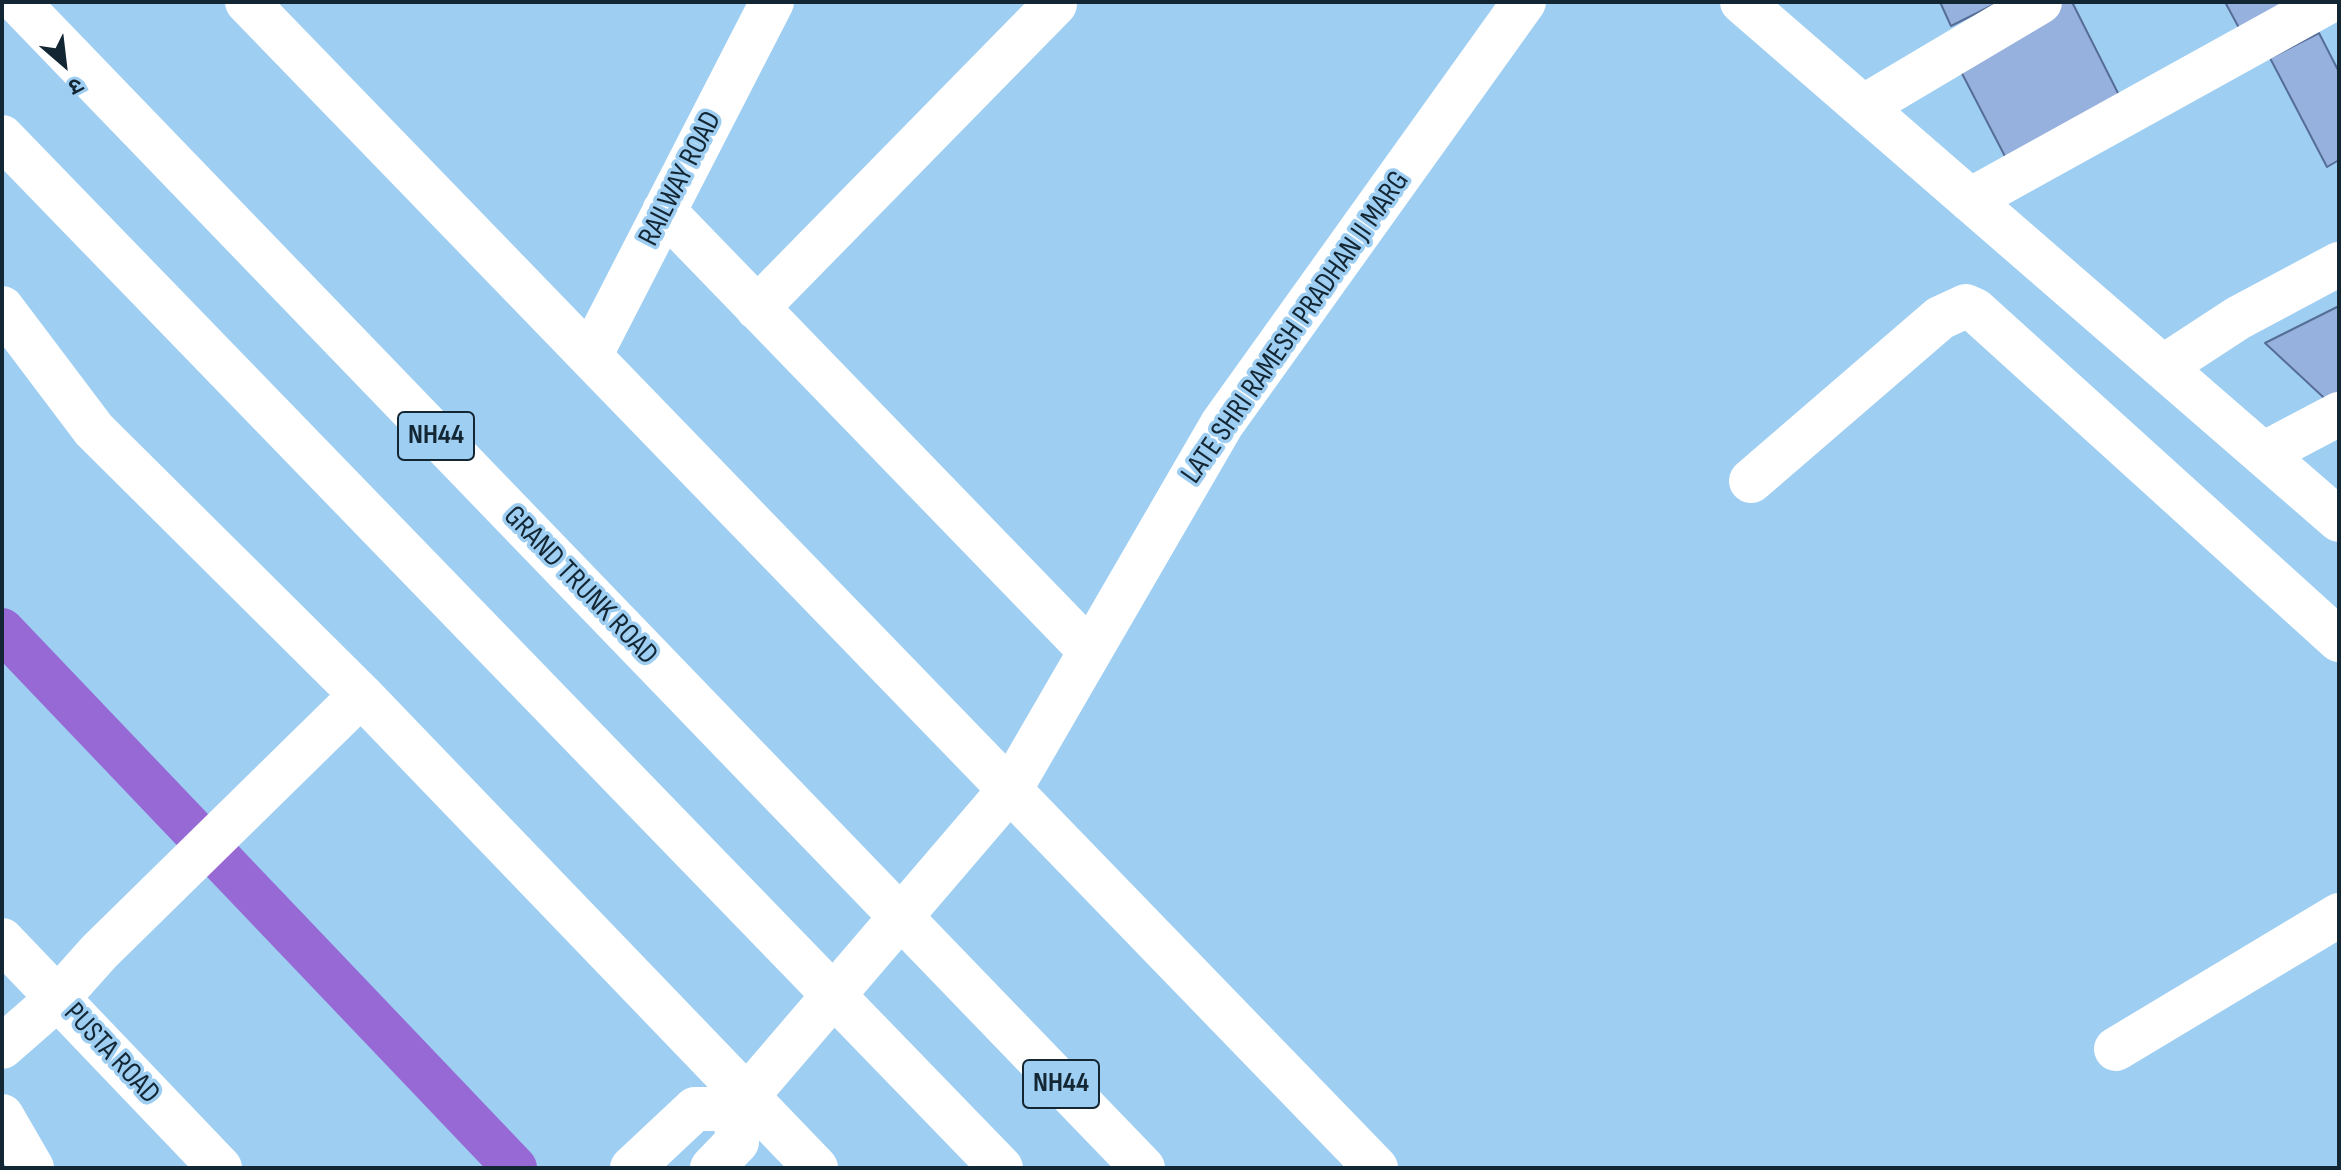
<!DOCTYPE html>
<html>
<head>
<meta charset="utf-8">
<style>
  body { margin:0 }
  #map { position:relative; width:2341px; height:1170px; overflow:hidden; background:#9ecef2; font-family:"Sofia Sans Condensed","Noto Sans Devanagari",sans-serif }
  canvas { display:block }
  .frame { position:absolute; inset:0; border:4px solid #132634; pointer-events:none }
  .north { position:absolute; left:24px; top:24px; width:80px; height:80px; -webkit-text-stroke:6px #9ecef2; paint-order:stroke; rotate:152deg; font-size:22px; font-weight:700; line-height:32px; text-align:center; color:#132634 }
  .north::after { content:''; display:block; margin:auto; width:28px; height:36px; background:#132634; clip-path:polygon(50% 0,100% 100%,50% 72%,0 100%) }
</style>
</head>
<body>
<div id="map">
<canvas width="2341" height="1170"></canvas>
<div class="frame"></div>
<div class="north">उ</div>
</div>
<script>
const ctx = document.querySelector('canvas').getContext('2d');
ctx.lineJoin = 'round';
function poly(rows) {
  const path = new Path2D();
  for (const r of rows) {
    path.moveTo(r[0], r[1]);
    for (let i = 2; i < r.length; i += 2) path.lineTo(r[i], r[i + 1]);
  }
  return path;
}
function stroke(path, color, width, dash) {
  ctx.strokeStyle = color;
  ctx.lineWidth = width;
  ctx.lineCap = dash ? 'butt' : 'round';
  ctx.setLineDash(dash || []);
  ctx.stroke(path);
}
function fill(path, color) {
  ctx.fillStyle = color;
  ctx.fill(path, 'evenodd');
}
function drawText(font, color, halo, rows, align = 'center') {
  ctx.font = font + ' "Sofia Sans Condensed",sans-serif';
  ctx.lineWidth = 7;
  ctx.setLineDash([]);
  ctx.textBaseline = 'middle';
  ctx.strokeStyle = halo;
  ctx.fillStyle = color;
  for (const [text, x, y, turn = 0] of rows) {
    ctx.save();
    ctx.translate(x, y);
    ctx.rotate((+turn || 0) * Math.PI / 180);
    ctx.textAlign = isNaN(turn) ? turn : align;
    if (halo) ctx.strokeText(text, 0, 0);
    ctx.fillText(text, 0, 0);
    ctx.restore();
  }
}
const canal = poly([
  [2,630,515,1168]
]);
const building = poly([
  [1940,2,1999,2,1951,26,1940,2],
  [2063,2,2072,2,2125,107,2010,166,1954,58,2063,2],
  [2225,2,2313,2,2245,39,2225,2],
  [2319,33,2339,72,2339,160,2327,167,2270,58,2319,33],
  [2339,306,2339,407,2336,409,2265,343,2339,306]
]);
const minor = poly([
  [1742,2,2339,520],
  [1863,107,2040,2],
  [1970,200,2328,2],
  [664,211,1090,651],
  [757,308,1055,4],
  [590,356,772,2],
  [2163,367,2238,318,2339,264],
  [2263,454,2339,414],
  [1751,481,1940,318,1966,306,1975,310,2339,640],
  [2116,1049,2339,915],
  [2,1116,32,1168],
  [632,1168,695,1109,736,1109],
  [712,1168,737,1142,736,1109,1011,788,1222,424,1524,2]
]);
const major = poly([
  [247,2,1376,1168],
  [2,308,94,430,361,695,816,1168],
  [2,940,220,1168],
  [2,1047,58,998,99,952,361,695]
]);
const highway = poly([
  [18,2,1143,1168],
  [2,137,1001,1168]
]);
const shields = [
  [436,436,76],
  [1061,1084,76]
];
const shieldNames = [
  ["NH44",436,436],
  ["NH44",1061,1084]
];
const streetNames = [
  ["RAILWAY ROAD",681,179,-63],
  ["LATE SHRI RAMESH PRADHAN JI MARG",1296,328,-55],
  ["GRAND TRUNK ROAD",580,586,46],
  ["PUSTA ROAD",111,1054,47]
];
stroke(canal, '#9669d4', 44);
fill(building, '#97b1de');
stroke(building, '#566e97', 2);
stroke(minor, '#fff', 44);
stroke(major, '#fff', 44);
stroke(highway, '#fff', 44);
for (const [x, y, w] of shields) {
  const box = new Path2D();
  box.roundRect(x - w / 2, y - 24, w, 48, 6);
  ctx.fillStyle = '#9ecef2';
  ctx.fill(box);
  stroke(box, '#132634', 2);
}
drawText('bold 28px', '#132634', null, shieldNames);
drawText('30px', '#132634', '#9ecef2', streetNames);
</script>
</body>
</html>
